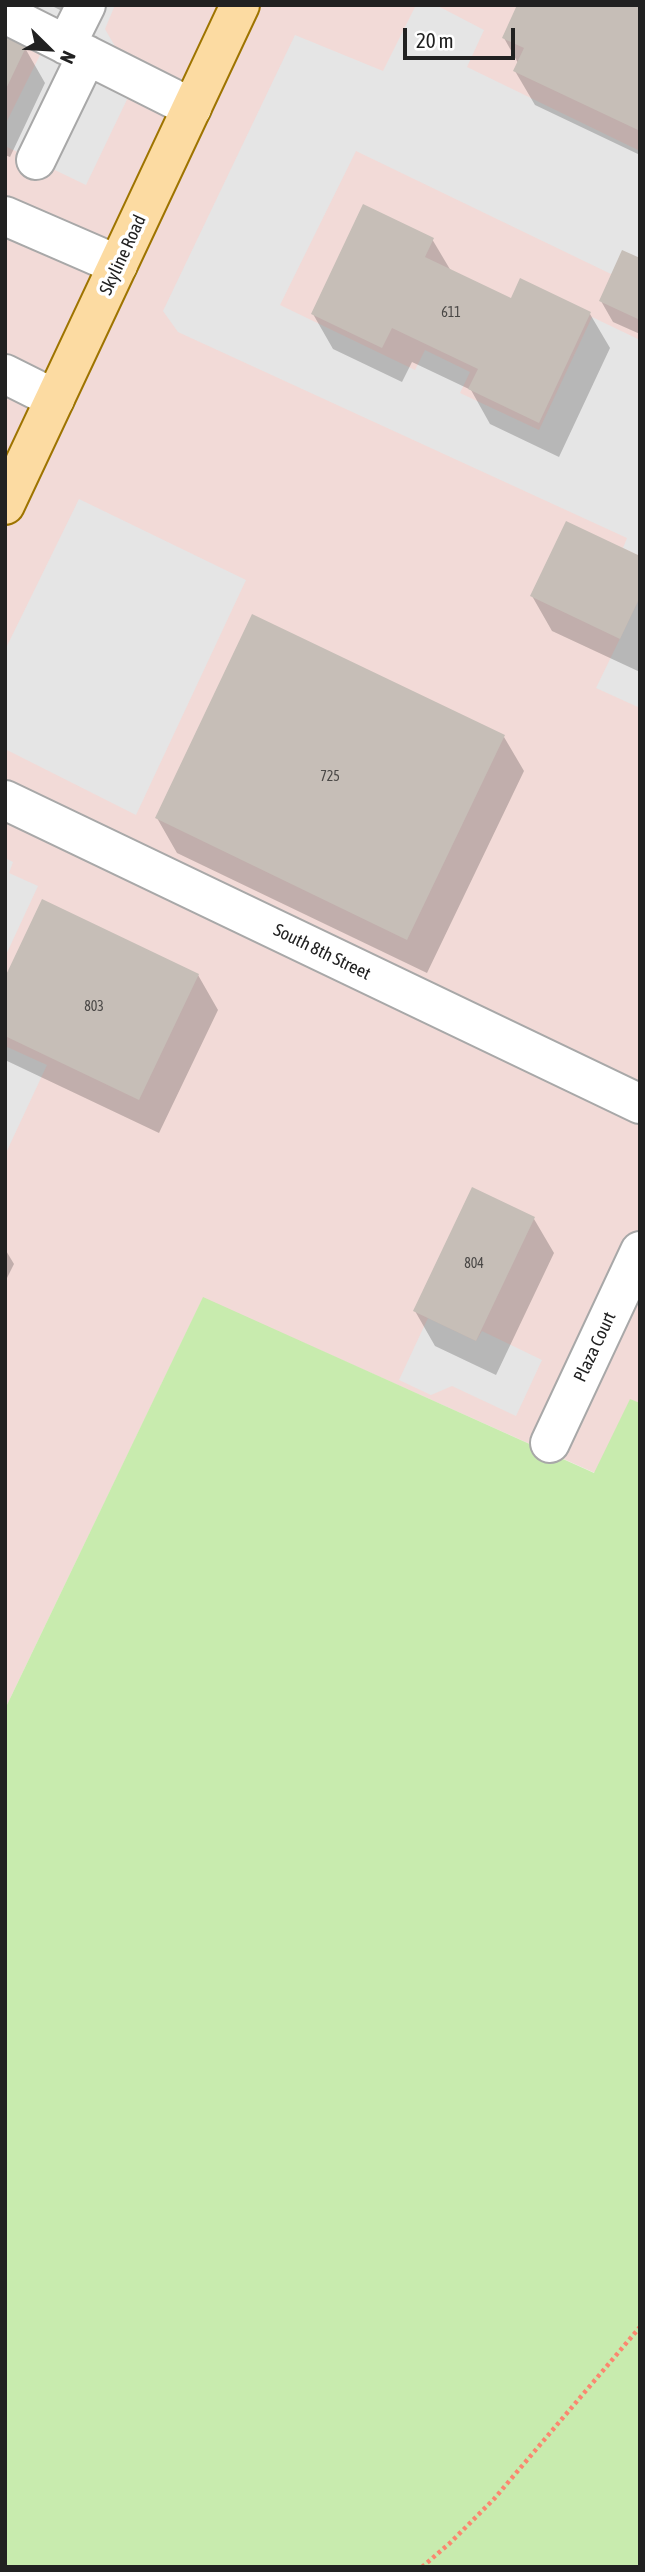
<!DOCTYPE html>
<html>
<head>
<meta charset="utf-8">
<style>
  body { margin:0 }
  #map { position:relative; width:645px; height:2572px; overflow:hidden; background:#f1efe8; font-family:"Asap Condensed",sans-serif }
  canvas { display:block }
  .frame { position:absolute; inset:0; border:7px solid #212121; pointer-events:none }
  .north { position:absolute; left:14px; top:14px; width:70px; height:70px; -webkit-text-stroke:5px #fff; paint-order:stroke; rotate:114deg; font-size:19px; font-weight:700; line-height:28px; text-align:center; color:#212121 }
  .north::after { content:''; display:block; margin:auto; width:24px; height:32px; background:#212121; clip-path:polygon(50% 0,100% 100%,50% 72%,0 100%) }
  .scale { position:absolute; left:403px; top:28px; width:112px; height:32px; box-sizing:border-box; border:4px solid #212121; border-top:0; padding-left:9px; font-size:21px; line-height:24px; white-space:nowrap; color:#212121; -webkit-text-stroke:5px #fff; paint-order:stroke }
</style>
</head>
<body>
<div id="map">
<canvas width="645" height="2572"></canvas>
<div class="frame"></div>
<div class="north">N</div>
<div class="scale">20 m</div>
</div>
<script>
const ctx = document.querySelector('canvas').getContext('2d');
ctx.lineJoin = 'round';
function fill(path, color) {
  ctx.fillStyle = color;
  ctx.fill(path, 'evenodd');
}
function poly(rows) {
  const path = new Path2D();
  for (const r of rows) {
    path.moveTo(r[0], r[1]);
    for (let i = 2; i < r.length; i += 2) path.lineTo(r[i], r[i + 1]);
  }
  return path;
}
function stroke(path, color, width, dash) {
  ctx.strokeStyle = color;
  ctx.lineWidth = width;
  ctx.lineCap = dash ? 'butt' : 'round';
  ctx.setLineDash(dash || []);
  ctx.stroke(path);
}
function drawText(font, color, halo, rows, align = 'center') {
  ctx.font = font + ' "Asap Condensed",sans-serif';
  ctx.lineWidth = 7;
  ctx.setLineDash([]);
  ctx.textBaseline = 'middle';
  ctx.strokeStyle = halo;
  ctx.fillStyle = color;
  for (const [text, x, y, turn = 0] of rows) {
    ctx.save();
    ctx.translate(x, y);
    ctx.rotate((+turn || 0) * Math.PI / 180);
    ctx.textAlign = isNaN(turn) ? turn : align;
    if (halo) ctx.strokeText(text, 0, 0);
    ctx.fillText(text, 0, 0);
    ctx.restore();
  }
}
const commercial = poly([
  [5,5,640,5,640,1403,630,1400,595,1473,203,1298,5,1709]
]);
const grass = poly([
  [203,1297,594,1473,630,1399,640,1403,640,2567,5,2567,5,1709]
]);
const parking = poly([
  [31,5,115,5,105,29,116,48,144,64,86,185,5,146,5,125,43,49,17,35],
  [416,5,436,5,484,30,467,67,640,151,640,258,611,274,356,151,280,305,415,370,425,350,470,372,460,393,539,430,592,317,640,340,640,556,623,548,627,538,178,332,163,311,295,35,383,71],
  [79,499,246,580,136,815,5,749,5,650],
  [640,597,640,708,596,688],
  [5,858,13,862,9,873,38,886,5,957],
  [5,1046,47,1065,5,1155],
  [428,1318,476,1341,482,1331,542,1360,516,1416,452,1386,431,1395,399,1380]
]);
const shadow = poly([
  [50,5,67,5,64,12],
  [640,5,640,155,535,105,515,71,518,63,504,38],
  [5,39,25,48,45,83,10,157,5,155],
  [432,239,451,271,512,300,521,281,590,314,610,348,559,457,490,424,471,390,412,362,402,382,333,349,313,314],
  [640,260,640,334,613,322,601,301],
  [640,558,640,672,552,631,532,596],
  [504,737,524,771,427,973,177,853,157,818],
  [198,975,218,1010,159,1133,5,1060,5,981],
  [473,1190,534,1219,554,1253,496,1375,435,1346,415,1311],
  [5,1249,14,1264,5,1282]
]);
const building = poly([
  [517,5,640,5,640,126,638,130,513,71,524,48,502,38],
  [5,37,26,47,5,91],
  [363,204,434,238,425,257,511,298,520,278,591,312,539,423,468,389,478,369,392,328,382,348,311,314],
  [622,250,640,258,640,320,599,301],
  [566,521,640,556,640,597,620,639,530,596],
  [252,614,505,735,407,940,155,818],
  [42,899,199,974,139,1100,5,1036,5,977],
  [472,1187,535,1217,476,1341,413,1311]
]);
const path = poly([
  [422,2567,450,2543,494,2499,640,2327]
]);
const minor = poly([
  [5,14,192,108],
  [66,45,86,5],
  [36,160,87,55],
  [5,216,118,265],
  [5,374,55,399],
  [5,800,640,1104],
  [550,1443,640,1251]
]);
const major = poly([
  [5,505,240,5]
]);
const numberNames = [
  ["611",451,313],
  ["725",330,777],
  ["803",94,1007],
  ["804",474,1264]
];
const streetNames = [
  ["Skyline Road",123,255,-65],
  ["South 8th Street",322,952,26],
  ["Plaza Court",595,1347,-65]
];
fill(commercial, '#f2dad7');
fill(grass, '#c8ebae');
fill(parking, '#e5e5e5');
fill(shadow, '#0003');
fill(building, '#c6beb7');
stroke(minor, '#a8a8a8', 42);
stroke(major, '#9e7400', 42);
stroke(path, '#fb876f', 4.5, [3.5, 3.5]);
stroke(minor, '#fff', 38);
stroke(major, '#fcdba2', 38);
drawText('14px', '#4a4846', null, numberNames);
drawText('18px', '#212121', '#fff', streetNames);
</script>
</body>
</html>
